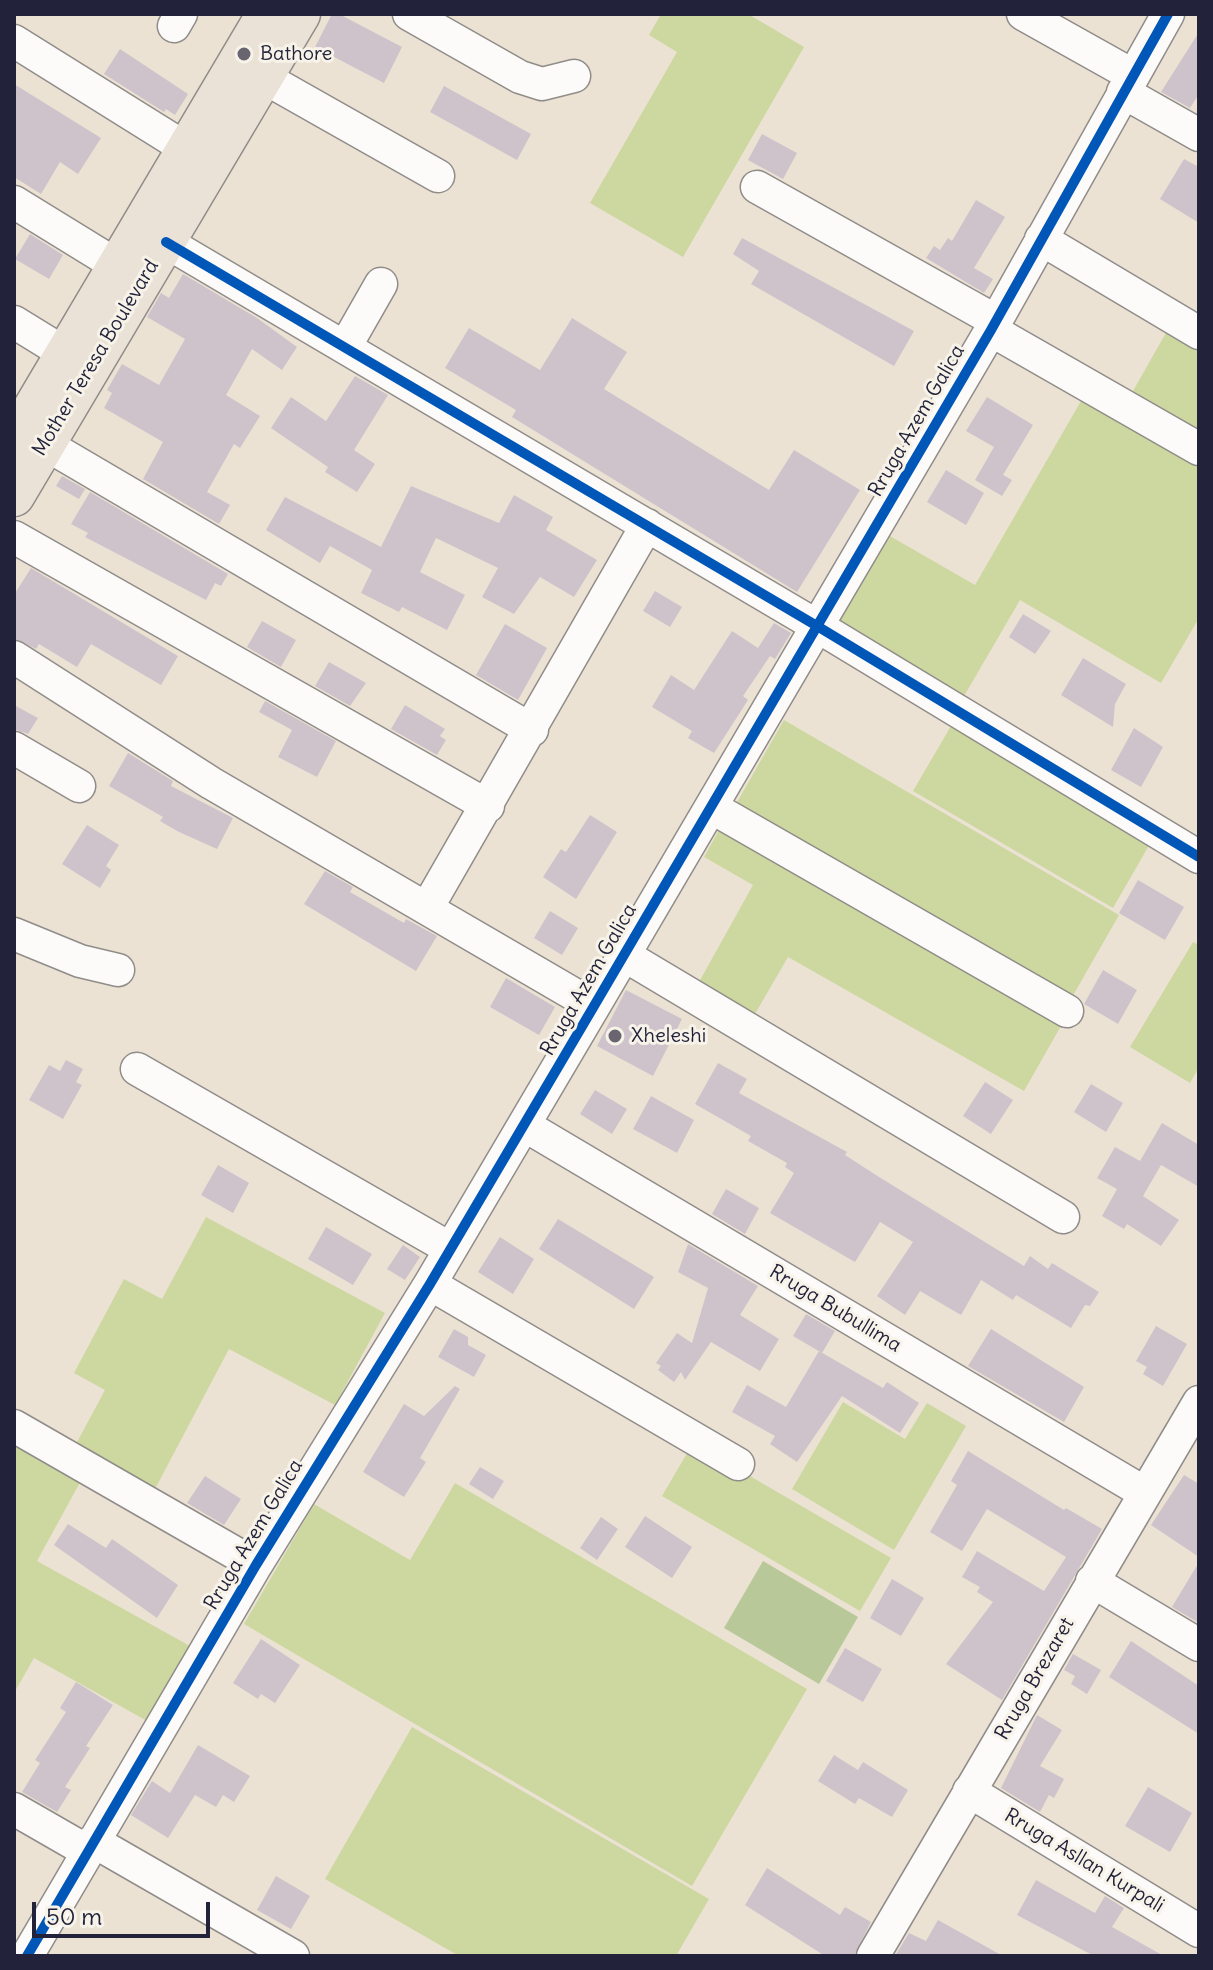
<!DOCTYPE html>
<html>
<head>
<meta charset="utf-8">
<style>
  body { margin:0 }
  #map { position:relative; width:1213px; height:1970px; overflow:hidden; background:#ebe2d4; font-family:Delius,sans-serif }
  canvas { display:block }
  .frame { position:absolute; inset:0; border:16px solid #22223b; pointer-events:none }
  .scale { position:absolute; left:32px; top:1902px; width:178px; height:36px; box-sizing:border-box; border:4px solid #22223b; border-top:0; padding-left:10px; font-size:24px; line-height:28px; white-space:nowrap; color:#22223b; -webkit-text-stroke:6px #f7f3e8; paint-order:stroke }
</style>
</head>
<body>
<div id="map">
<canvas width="1213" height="1970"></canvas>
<div class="frame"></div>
<div class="scale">50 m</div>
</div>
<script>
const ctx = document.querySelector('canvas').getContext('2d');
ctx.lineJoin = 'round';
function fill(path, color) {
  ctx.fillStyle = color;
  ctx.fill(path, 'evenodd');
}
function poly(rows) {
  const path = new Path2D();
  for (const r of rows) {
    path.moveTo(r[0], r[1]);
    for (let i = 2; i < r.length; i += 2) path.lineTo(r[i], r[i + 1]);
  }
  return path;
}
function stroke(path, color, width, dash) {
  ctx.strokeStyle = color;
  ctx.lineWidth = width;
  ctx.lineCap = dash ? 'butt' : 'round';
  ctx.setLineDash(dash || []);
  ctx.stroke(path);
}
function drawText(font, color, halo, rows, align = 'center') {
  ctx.font = font + ' Delius,sans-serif';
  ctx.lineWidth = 6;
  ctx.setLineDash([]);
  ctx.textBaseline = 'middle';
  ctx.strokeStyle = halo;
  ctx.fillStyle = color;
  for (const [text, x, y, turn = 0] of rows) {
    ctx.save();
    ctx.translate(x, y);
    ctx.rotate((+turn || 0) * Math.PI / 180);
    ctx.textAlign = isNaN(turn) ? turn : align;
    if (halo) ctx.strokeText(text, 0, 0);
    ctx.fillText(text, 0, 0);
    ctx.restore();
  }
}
const green = poly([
  [661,14,748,14,804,47,683,257,590,203,677,52,649,35],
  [1167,331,1199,350,1199,439,1129,398],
  [1085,394,1199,460,1199,618,1161,683,1020,600,960,703,829,626,883,532,975,585],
  [784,720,1119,915,1067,1006,732,811],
  [951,726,1151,842,1113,908,913,791],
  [724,821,1066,1017,1024,1091,788,957,755,1014,699,982,753,885,704,857],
  [1193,942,1199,945,1199,1067,1190,1083,1130,1047],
  [206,1217,385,1313,335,1405,229,1349,155,1489,75,1446,105,1390,74,1373,124,1279,162,1299],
  [843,1402,905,1439,927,1403,966,1426,894,1550,792,1489],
  [14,1439,83,1477,37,1561,190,1646,149,1722,34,1658,14,1693],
  [693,1443,891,1558,860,1611,662,1496],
  [455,1483,807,1689,692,1886,244,1624,314,1504,410,1560],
  [412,1727,709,1899,676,1956,459,1956,325,1879]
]);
const forest = poly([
  [763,1561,858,1617,819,1684,724,1628]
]);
const building = poly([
  [332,14,339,14,402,47,384,83,315,47],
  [1199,32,1199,94,1190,108,1161,92],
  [120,49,188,94,175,115,166,109,164,112,104,74],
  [14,84,101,138,78,174,60,162,41,194,14,177],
  [444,86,531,134,517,160,430,112],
  [762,134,797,153,783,179,748,160],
  [1184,159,1199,167,1199,223,1160,199],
  [976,200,1005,217,974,268,993,279,984,293,926,258,934,246,940,250,948,238,952,241],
  [30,234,63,255,49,279,15,259],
  [742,238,914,331,894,366,751,284,759,271,733,254],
  [183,274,257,318,297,347,282,370,252,349,226,395,260,416,240,448,234,444,207,492,230,505,219,524,143,479,163,442,104,408,112,393,107,390,122,364,159,385,185,339,147,317,161,293,169,298],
  [572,318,627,352,604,389,769,490,794,450,860,490,797,592,512,417,516,410,445,368,469,328,540,370],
  [355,376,388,395,354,450,375,464,357,492,325,472,328,467,271,428,291,397,326,421],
  [987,397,1033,425,1003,475,1012,480,1002,496,975,480,994,447,966,431],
  [946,470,984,493,966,525,927,502],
  [62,476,85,489,79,499,56,486],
  [411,486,499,523,514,495,553,517,546,530,597,560,574,597,540,577,514,614,482,597,498,568,436,538,420,572,465,595,447,630,402,607,399,612,361,593,372,570,330,546,320,563,266,530,285,497,381,547],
  [90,492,228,574,221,586,215,583,206,600,85,537,88,533,71,524],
  [31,568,178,656,161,685,91,644,77,667,39,644,36,649,14,638,14,595],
  [655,591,682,607,670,627,643,611],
  [1023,614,1051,631,1035,654,1009,637],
  [262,621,296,640,281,667,247,647],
  [774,623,791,633,775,659,770,656,743,696,748,700,714,753,688,738,692,731,652,707,671,675,694,690,732,631,758,648],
  [505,624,547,648,518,700,476,675],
  [1083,658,1126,684,1115,704,1113,727,1061,695],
  [329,662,366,683,350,706,315,686],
  [265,701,336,741,317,777,278,757,292,730,259,712],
  [14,705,38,718,28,734,14,729],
  [405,705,445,729,440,736,446,740,437,755,391,729],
  [1134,728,1163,747,1141,787,1111,770],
  [128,753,173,781,171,786,233,818,217,849,177,831,160,821,163,817,109,786],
  [590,815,617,832,576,899,543,877,561,849,566,852],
  [87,825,119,845,106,866,111,870,100,888,62,864],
  [325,871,353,887,350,892,404,923,406,919,437,936,416,971,304,904],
  [1138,880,1184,907,1165,940,1119,913],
  [550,911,578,928,562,955,534,938],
  [1103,970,1137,990,1118,1024,1084,1004],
  [506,978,555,1007,539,1035,490,1007],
  [626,990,682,1019,653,1076,597,1046],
  [66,1060,83,1069,76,1082,82,1085,63,1119,29,1100,49,1065,60,1071],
  [718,1063,747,1079,739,1093,847,1152,845,1155,879,1177,1024,1266,1030,1256,1048,1269,1052,1263,1099,1292,1090,1306,1085,1305,1071,1328,1016,1295,1013,1300,981,1280,961,1315,920,1291,905,1315,877,1296,913,1242,880,1222,855,1262,770,1213,794,1173,785,1167,787,1163,748,1141,751,1136,695,1104],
  [985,1082,1013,1100,991,1134,963,1116],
  [1091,1084,1123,1103,1106,1132,1074,1112],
  [595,1090,627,1109,612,1134,580,1114],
  [651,1096,694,1120,677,1153,633,1129],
  [1162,1123,1199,1145,1199,1187,1161,1165,1143,1196,1179,1220,1161,1246,1127,1224,1124,1229,1102,1216,1117,1189,1097,1178,1115,1147,1140,1161],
  [218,1165,249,1183,233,1213,201,1195],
  [726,1189,759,1208,745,1234,712,1214],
  [558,1219,654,1277,634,1309,539,1249],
  [326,1227,372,1254,353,1285,308,1259],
  [500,1237,534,1259,513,1294,478,1272],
  [688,1244,758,1286,740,1315,779,1339,760,1371,711,1342,685,1380,681,1372,674,1382,658,1370,661,1366,656,1363,677,1333,692,1343,708,1288,678,1272],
  [403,1245,420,1257,405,1280,387,1269],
  [806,1314,835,1331,822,1353,793,1336],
  [1156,1326,1187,1344,1163,1386,1143,1374,1147,1367,1136,1361],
  [454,1329,468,1337,468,1345,486,1355,474,1377,438,1357],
  [991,1329,1084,1387,1064,1422,968,1366],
  [819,1351,883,1388,887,1382,919,1403,900,1433,842,1396,797,1462,770,1444,775,1436,732,1412,747,1385,786,1407],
  [455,1386,460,1389,420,1458,426,1462,404,1497,363,1472,404,1404,424,1416],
  [968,1451,1064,1510,1066,1508,1102,1529,1002,1700,946,1664,993,1602,977,1592,980,1587,962,1577,977,1551,1044,1591,1066,1557,987,1509,962,1551,930,1532,957,1485,951,1481],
  [480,1467,504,1481,493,1499,469,1484],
  [1184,1475,1199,1484,1199,1557,1151,1525],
  [205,1476,241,1499,224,1525,187,1503],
  [645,1516,692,1547,672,1578,625,1547],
  [601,1517,618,1529,597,1560,580,1548],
  [68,1524,106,1548,112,1539,178,1585,157,1618,54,1545],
  [1199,1562,1199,1623,1172,1607],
  [892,1579,924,1598,901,1636,870,1618],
  [261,1639,300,1665,275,1703,261,1694,258,1699,233,1683],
  [1131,1641,1199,1686,1199,1734,1109,1677],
  [845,1648,882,1669,863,1702,826,1681],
  [1073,1654,1101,1670,1087,1694,1071,1684,1075,1676,1064,1670],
  [76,1682,113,1705,86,1746,90,1748,65,1787,71,1790,57,1812,22,1792,40,1763,35,1760,66,1712,60,1708],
  [1037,1715,1062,1730,1040,1766,1064,1779,1054,1798,1049,1795,1040,1812,1001,1788],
  [198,1745,250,1776,234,1802,223,1795,216,1807,195,1795,168,1838,131,1815,152,1781,170,1793],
  [834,1755,858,1770,863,1762,908,1790,892,1817,859,1798,855,1804,818,1781],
  [1148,1787,1192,1813,1170,1852,1125,1826],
  [767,1868,840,1915,845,1907,871,1922,854,1956,825,1956,745,1905],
  [276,1876,310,1896,291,1929,257,1910],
  [1036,1880,1095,1913,1105,1896,1124,1908,1112,1927,1164,1956,1094,1956,1017,1915],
  [938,1920,1003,1956,895,1956,909,1933,926,1941]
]);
const minor = poly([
  [409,14,520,77,542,84,574,76],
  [1023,14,1132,75],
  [174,26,181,14],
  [14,41,187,149],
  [263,77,438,176],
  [1123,92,1199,135],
  [757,187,996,321],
  [14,202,118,266],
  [1041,239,1199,333],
  [166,242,817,626,1199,857],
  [14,322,66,354],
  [991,330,1199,449],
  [345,347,381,284],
  [45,444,532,730],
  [14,537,488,806],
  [14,657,211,783,594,1006],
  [14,748,79,786],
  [711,807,1067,1011],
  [427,908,647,525],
  [14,934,80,961,118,970],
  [624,955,1063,1217],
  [137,1069,449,1248],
  [524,1125,1145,1493],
  [430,1284,738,1464],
  [14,1426,256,1565],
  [1092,1581,1199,1645],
  [969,1791,1199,1931],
  [14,1809,87,1851],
  [93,1841,293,1956],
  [27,1956,256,1565,430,1284,594,1006,991,330,1168,14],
  [873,1956,1199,1402]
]);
const major = poly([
  [14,441,267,14],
  [14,496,300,14]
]);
const cycleway = poly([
  [166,242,817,626,1199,857],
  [27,1956,256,1565,430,1284,594,1006,991,330,1168,14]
]);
const markers = [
  [244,54,8,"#686571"],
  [615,1036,8,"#686571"]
];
const poiNames = [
  ["Bathore",260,54],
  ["Xheleshi",631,1036]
];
const streetNames = [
  ["Mother Teresa Boulevard",96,358,-59],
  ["Rruga Azem Galica",917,421,-60],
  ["Rruga Azem Galica",589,980,-60],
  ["Rruga Bubullima",835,1309,31],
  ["Rruga Azem Galica",254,1535,-59],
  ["Rruga Brezaret",1035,1679,-60],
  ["Rruga Asllan Kurpali",1084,1861,31]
];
fill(green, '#cdd8a0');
fill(forest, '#b9c898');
fill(building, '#cfc3cb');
stroke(minor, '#908c89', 35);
stroke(major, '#908c89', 43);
stroke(minor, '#fcfbf9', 32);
stroke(major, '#ebe2d7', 40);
stroke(cycleway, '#0057b8', 10);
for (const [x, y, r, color] of markers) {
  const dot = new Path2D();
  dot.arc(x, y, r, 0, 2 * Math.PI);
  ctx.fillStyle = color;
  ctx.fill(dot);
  stroke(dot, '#f7f3e8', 3);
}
drawText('20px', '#22223b', '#f7f3e8', poiNames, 'left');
drawText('20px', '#22223b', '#f7f3e8', streetNames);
</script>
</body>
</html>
